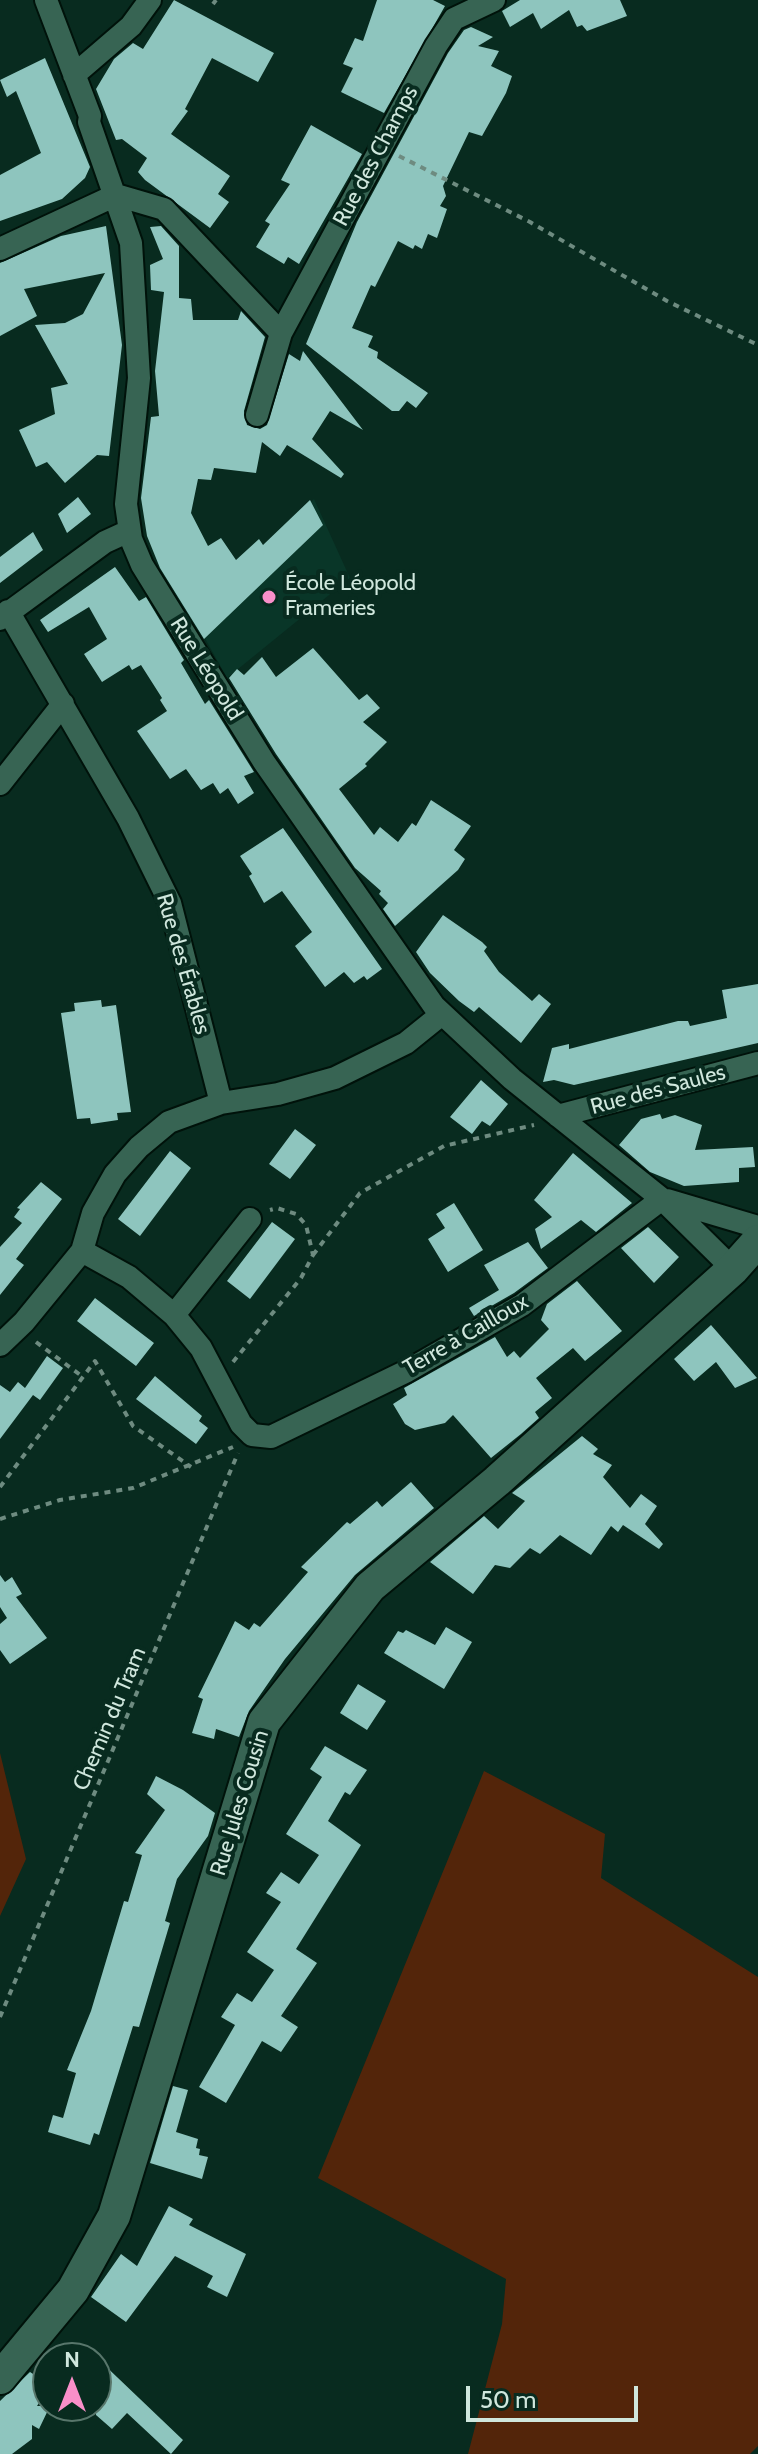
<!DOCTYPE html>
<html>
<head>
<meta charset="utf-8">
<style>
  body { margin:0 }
  #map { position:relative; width:758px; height:2454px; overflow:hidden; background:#082b1f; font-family:Cabin,sans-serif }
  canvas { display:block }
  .north { position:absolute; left:32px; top:2342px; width:80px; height:80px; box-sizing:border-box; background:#082b1f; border:2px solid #58766b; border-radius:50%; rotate:0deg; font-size:22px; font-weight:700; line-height:32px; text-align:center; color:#d0e7dd }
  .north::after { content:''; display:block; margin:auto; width:28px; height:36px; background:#f98fc9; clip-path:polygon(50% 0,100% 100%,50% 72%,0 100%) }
  .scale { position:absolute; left:466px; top:2386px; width:172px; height:36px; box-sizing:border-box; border:4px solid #d0e7dd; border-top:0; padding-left:10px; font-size:24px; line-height:28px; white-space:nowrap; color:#d0e7dd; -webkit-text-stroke:6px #082b1f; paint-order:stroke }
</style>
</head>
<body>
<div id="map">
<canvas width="758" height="2454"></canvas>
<div class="north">N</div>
<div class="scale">50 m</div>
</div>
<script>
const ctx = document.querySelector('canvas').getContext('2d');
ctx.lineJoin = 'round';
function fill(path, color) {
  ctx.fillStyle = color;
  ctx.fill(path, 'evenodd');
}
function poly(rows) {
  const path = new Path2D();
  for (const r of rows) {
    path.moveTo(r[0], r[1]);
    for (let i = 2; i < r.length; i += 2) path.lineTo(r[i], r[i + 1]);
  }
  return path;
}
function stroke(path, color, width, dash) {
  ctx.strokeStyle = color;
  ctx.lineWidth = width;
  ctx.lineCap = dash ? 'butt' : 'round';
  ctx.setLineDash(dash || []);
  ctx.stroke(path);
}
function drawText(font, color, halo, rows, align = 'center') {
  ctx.font = font + ' Cabin,sans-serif';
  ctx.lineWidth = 8;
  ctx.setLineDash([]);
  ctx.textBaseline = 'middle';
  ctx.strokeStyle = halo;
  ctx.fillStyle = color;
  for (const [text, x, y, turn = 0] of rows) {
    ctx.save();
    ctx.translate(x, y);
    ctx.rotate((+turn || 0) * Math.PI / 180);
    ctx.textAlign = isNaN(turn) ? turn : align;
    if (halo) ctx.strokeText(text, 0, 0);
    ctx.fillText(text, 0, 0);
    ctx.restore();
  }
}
const built = poly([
  [314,499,350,578,227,678,192,615]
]);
const green = poly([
  [0,1753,26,1859,0,1916],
  [484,1771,605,1834,601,1878,758,1977,758,2446,750,2454,468,2454,502,2324,506,2279,318,2178]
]);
const building = poly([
  [174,0,274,53,258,82,212,58,185,109,188,111,171,134,230,176,218,194,229,202,210,228,145,180,138,172,147,158,122,139,116,140,96,89,114,59,133,43,143,49],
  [377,0,433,0,445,6,384,113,341,92,353,68,343,64,355,38,363,41],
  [520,0,620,0,627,16,587,31,582,25,577,27,569,10,541,29,533,13,510,27,502,11],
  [471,27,493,37,478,46,499,51,491,66,512,76,506,93,482,136,469,132,443,186,446,196,440,206,447,209,437,238,428,234,422,249,415,245,413,249,398,241,375,287,371,285,352,328,373,336,368,347,378,352,377,358,428,393,416,408,407,401,399,411,392,411,306,344,357,222,448,53,464,30],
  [45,58,90,167,85,178,62,199,0,221,0,175,41,153,16,91,7,97,0,80],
  [311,125,362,154,299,264,288,257,284,264,256,247,270,224,265,221,290,184,281,180],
  [106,226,122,345,109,456,97,455,65,483,47,462,36,467,19,430,55,414,51,388,68,384,35,325,65,323,83,314,105,273,24,289,37,316,0,336,0,263,61,236],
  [161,226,179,246,179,298,191,299,193,320,238,320,241,311,265,337,244,411,247,425,260,429,267,425,289,354,300,361,303,351,363,430,330,411,312,439,344,474,341,478,287,445,280,456,262,442,256,473,214,468,211,480,198,479,191,513,208,546,221,538,236,560,259,539,263,545,310,500,323,525,204,639,160,568,147,536,141,498,151,417,159,416,155,371,164,292,151,290,150,265,163,259,150,227],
  [78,497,91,514,67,533,58,514],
  [33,532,43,550,0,583,0,557],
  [115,567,139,601,146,597,184,660,181,663,205,704,209,700,254,772,244,776,254,793,238,804,228,788,220,794,213,783,201,790,186,769,170,779,137,731,167,711,160,700,162,698,141,665,132,670,129,665,102,682,84,654,107,639,89,607,48,632,40,620],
  [313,648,359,700,367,694,380,708,363,722,387,742,365,764,367,766,339,789,374,835,380,827,398,842,412,823,416,826,431,800,471,826,454,850,465,859,458,870,395,926,383,909,388,903,379,894,381,891,355,868,276,754,229,678,237,669,244,675,262,657,276,677],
  [283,828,382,969,367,980,364,976,354,983,344,972,325,987,295,946,312,932,282,891,264,903,249,876,252,874,240,856],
  [443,915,482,942,487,947,484,951,499,972,532,1001,539,994,551,1004,521,1043,479,1007,474,1012,459,1001,430,973,416,952],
  [758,984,758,1043,574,1085,554,1080,543,1082,552,1048,569,1044,569,1049,678,1021,688,1021,690,1026,727,1018,722,990],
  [101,1000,102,1007,116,1005,131,1112,117,1113,118,1120,91,1124,90,1118,77,1119,61,1013,75,1011,74,1003],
  [481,1080,508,1104,490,1126,482,1121,472,1134,450,1117],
  [660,1114,662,1119,675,1115,702,1125,695,1150,753,1147,755,1167,739,1168,739,1182,684,1186,650,1172,619,1145,641,1119],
  [295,1129,316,1145,290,1179,269,1164],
  [170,1151,191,1168,140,1236,118,1219],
  [573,1153,632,1203,596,1232,581,1220,541,1249,535,1229,552,1217,534,1200],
  [41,1182,62,1199,16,1259,24,1265,0,1295,0,1247,22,1223,14,1217,20,1209,17,1208],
  [454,1203,483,1250,448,1272,428,1239,445,1228,436,1214],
  [272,1222,295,1239,250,1299,227,1281],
  [648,1227,679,1257,654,1283,621,1248],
  [528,1242,548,1268,514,1293,474,1316,469,1308,499,1290,484,1265],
  [577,1281,622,1331,585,1361,573,1348,536,1378,552,1398,535,1412,539,1418,521,1434,491,1458,453,1415,445,1423,415,1430,405,1424,393,1404,407,1395,404,1388,495,1337,507,1357,514,1351,520,1358,549,1329,541,1320,547,1304],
  [95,1298,154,1343,136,1366,77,1321],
  [711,1325,731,1348,757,1378,735,1388,716,1362,694,1381,674,1359],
  [47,1356,63,1368,40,1400,33,1395,0,1439,0,1385,10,1392,18,1382,25,1388],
  [155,1376,202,1416,199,1421,208,1428,196,1444,136,1399],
  [582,1436,598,1449,593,1454,612,1465,603,1477,630,1508,641,1494,657,1506,645,1524,663,1544,659,1549,623,1525,618,1532,611,1526,591,1555,560,1535,540,1554,530,1548,510,1568,495,1565,473,1594,430,1562,484,1516,498,1529,525,1501,512,1493],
  [411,1482,434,1508,355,1575,285,1659,249,1711,239,1737,216,1729,214,1739,192,1733,203,1699,198,1697,235,1621,249,1630,254,1623,260,1627,308,1572,301,1567,347,1522,350,1524,377,1501,382,1507],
  [0,1575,5,1582,12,1577,22,1594,16,1597,47,1638,10,1664,0,1650,0,1624,7,1618,0,1607],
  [446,1627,472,1642,444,1689,384,1653,398,1631,403,1633,406,1630,435,1645],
  [358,1684,386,1701,367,1730,340,1713],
  [325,1746,367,1770,350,1795,345,1792,328,1821,361,1845,296,1949,317,1963,281,2016,298,2027,281,2052,262,2041,226,2103,199,2087,235,2025,221,2017,237,1993,252,2002,274,1970,247,1952,281,1902,266,1893,281,1872,299,1884,319,1855,286,1834,322,1777,310,1769],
  [156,1776,183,1790,215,1813,208,1836,177,1879,165,1921,170,1923,139,2027,133,2026,99,2135,94,2133,90,2145,48,2132,53,2115,63,2118,76,2073,67,2070,91,2011,124,1901,128,1902,142,1855,135,1853,165,1810,147,1794],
  [173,2086,188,2090,176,2132,198,2139,196,2148,200,2149,199,2155,208,2157,202,2179,150,2163],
  [169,2206,193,2219,189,2225,246,2254,227,2297,207,2287,213,2276,175,2256,126,2322,91,2297,121,2254,137,2266],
  [96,2357,183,2440,171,2454,127,2413,112,2429,96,2415],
  [30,2372,44,2381,39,2387,46,2392,37,2406,50,2406,39,2429,32,2425,32,2439,12,2454,0,2454,0,2401]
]);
const path = poly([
  [213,4,216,0],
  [399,156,530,222,667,301,758,345],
  [313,1255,360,1193,444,1146,534,1125],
  [36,1342,83,1377],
  [233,1362,301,1278,313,1255,306,1225,296,1214,277,1208,270,1210],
  [0,1487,95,1361,133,1426,191,1467],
  [0,1519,60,1500,133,1488,233,1447],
  [0,2017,238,1453]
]);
const street = poly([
  [46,0,90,116,89,122,131,243,139,378,126,504,131,539,142,565,264,762,434,1006,512,1079,662,1199,733,1269],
  [74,75,131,26,150,0],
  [116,195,164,209,281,333,257,415],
  [0,249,116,195],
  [281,333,436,46,454,19,494,0],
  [8,611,128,818,170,903,221,1103],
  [0,619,105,542,129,531],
  [0,784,63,704],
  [558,1116,758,1063],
  [667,1200,758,1227],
  [82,1251,129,1277,174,1315,201,1348,241,1424,252,1435,271,1437,407,1371,522,1305,662,1199],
  [174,1315,250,1219],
  [0,1345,24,1322,82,1251,93,1213,115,1174,139,1147,169,1122,221,1103,278,1094,335,1078,406,1043,442,1014]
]);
const secondary = poly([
  [0,2378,73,2290,114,2216,264,1722,370,1587,497,1481,733,1269,758,1241]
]);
const markers = [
  [269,597,8,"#f98fc9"]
];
const streetNames = [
  ["Rue des Champs",376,156,-62],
  ["Rue Léopold",206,669,58],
  ["Rue des Érables",183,964,74],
  ["Rue des Saules",658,1090,-15],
  ["Terre à Cailloux",466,1335,-30],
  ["Chemin du Tram",110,1719,-67],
  ["Rue Jules Cousin",240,1803,-73]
];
const poiNames = [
  ["École Léopold",285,584],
  ["Frameries",285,609]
];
fill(built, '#093628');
fill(green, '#53250a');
fill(building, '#8ec5be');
stroke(street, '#00120a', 26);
stroke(secondary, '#00120a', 36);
stroke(path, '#6e8b80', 4, [6, 6]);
stroke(street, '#376453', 22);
stroke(secondary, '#376453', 32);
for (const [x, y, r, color] of markers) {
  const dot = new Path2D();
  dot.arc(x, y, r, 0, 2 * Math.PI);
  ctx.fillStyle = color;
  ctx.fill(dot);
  stroke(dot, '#082b1f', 3);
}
drawText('22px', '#d0e7dd', '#082b1f', streetNames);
drawText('22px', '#d0e7dd', '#082b1f', poiNames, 'left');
</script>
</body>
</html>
